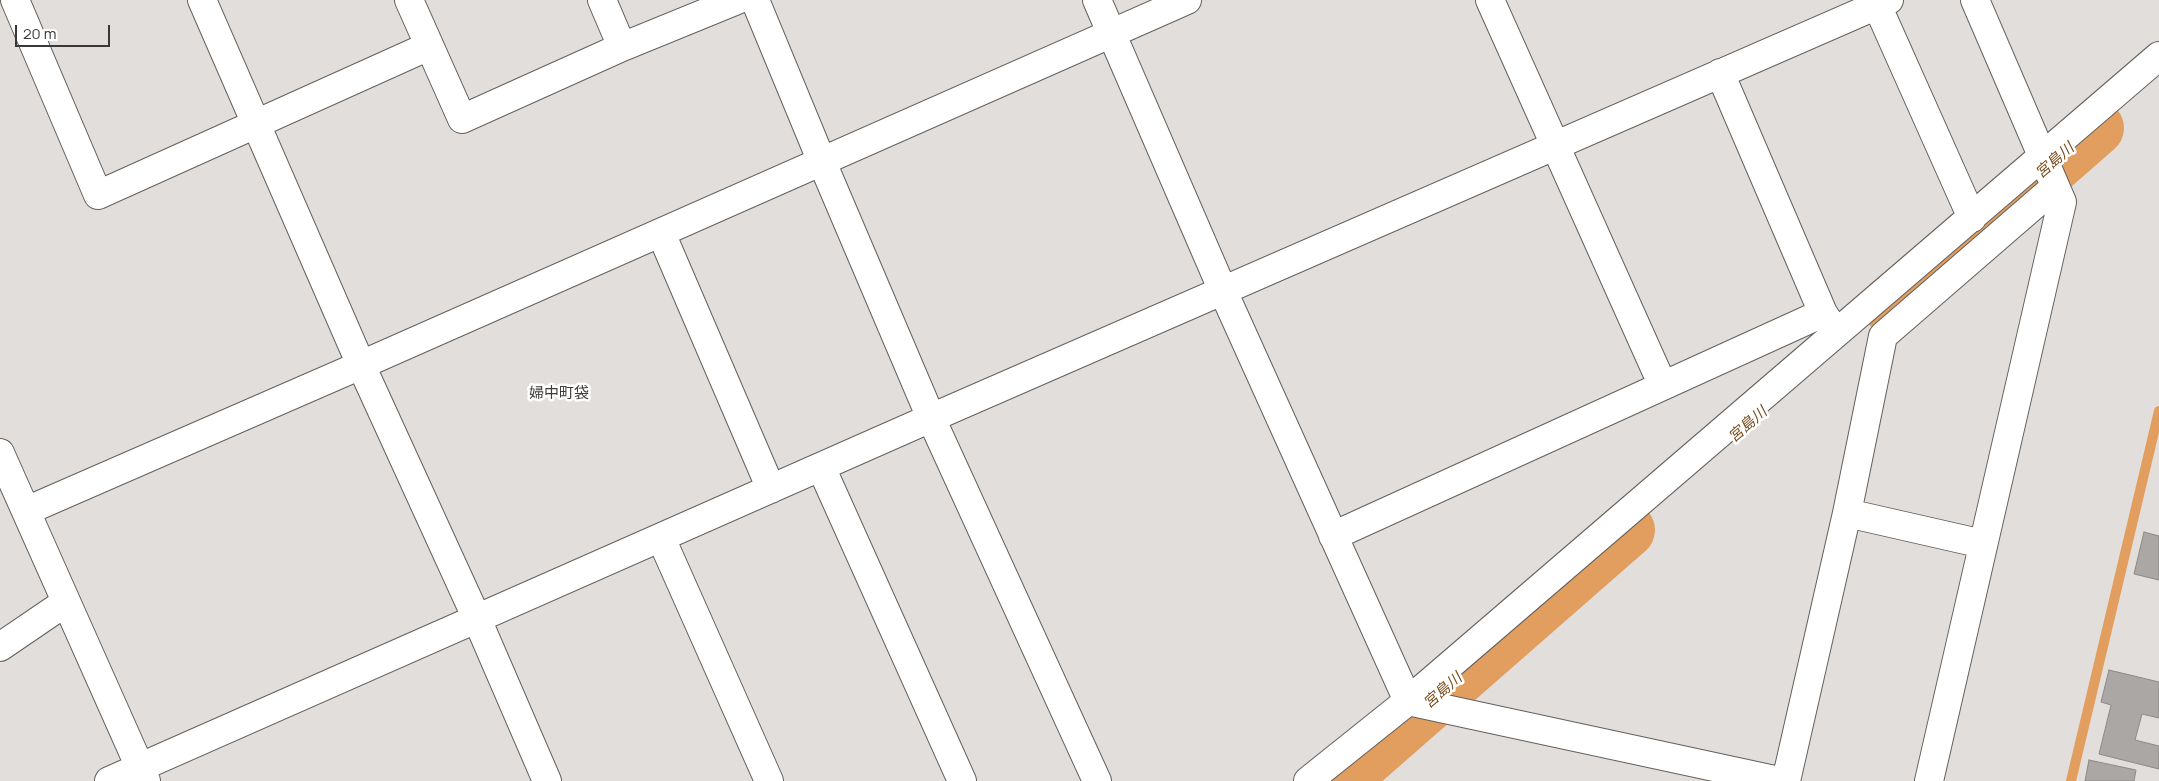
<!DOCTYPE html>
<html>
<head>
<meta charset="utf-8">
<style>
  body { margin:0 }
  #map { position:relative; width:2159px; height:781px; overflow:hidden; background:#e2dedb; font-family:Manrope,sans-serif }
  canvas { display:block }
  .scale { position:absolute; left:15px; top:25px; width:95px; height:22px; box-sizing:border-box; border:2px solid #3a3837; border-top:0; padding-left:6px; font-size:15px; line-height:18px; white-space:nowrap; color:#3a3837; -webkit-text-stroke:4px #fff; paint-order:stroke }
</style>
</head>
<body>
<div id="map">
<canvas width="2159" height="781"></canvas>
<div class="scale">20 m</div>
</div>
<script>
const ctx = document.querySelector('canvas').getContext('2d');
ctx.lineJoin = 'round';
function poly(rows) {
  const path = new Path2D();
  for (const r of rows) {
    path.moveTo(r[0], r[1]);
    for (let i = 2; i < r.length; i += 2) path.lineTo(r[i], r[i + 1]);
  }
  return path;
}
function stroke(path, color, width, dash) {
  ctx.strokeStyle = color;
  ctx.lineWidth = width;
  ctx.lineCap = dash ? 'butt' : 'round';
  ctx.setLineDash(dash || []);
  ctx.stroke(path);
}
function fill(path, color) {
  ctx.fillStyle = color;
  ctx.fill(path, 'evenodd');
}
function drawText(font, color, halo, rows, align = 'center') {
  ctx.font = font + ' Manrope,"Noto Sans JP",sans-serif';
  ctx.lineWidth = 5;
  ctx.setLineDash([]);
  ctx.textBaseline = 'middle';
  ctx.strokeStyle = halo;
  ctx.fillStyle = color;
  for (const [text, x, y, turn = 0] of rows) {
    ctx.save();
    ctx.translate(x, y);
    ctx.rotate((+turn || 0) * Math.PI / 180);
    ctx.textAlign = isNaN(turn) ? turn : align;
    if (halo) ctx.strokeText(text, 0, 0);
    ctx.fillText(text, 0, 0);
    ctx.restore();
  }
}
const stream = poly([
  [2071,781,2159,411]
]);
const river = poly([
  [1889,305,2018,196,2096,128],
  [1340,781,1627,530]
]);
const building = poly([
  [2144,532,2159,536,2159,580,2134,574,2144,532],
  [2109,670,2159,682,2159,718,2142,714,2135,740,2159,746,2159,769,2099,754,2111,705,2101,702,2109,670],
  [2089,760,2136,770,2134,781,2085,781,2089,760]
]);
const minor = poly([
  [15,0,98,195,429,46],
  [202,0,361,365,477,619,547,781],
  [409,0,462,119,622,47,737,0],
  [602,0,622,47],
  [755,0,822,162,931,418,1097,781],
  [1097,0,1223,291,1408,701,1779,781],
  [1490,0,1663,386],
  [1877,5,1972,218],
  [1720,73,1823,313,1833,328],
  [661,233,771,489],
  [0,453,146,781],
  [821,467,962,781],
  [26,511,361,365,1187,0],
  [1333,536,1823,313],
  [661,538,769,781],
  [1983,544,1847,513,1883,336,2055,187],
  [0,647,66,602],
  [109,781,931,418,1889,0],
  [1308,781,1408,701,2159,56],
  [1786,781,1847,513],
  [1929,781,2062,202,1975,0]
]);
const waterNames = [
  ["宮島川",2055,161,-41],
  ["宮島川",1748,425,-41],
  ["宮島川",1443,691,-41]
];
const neighbourhoodNames = [
  ["婦中町袋",559,394]
];
stroke(stream, '#e29e5e', 10);
stroke(river, '#e29e5e', 56);
fill(building, '#aaa7a4');
stroke(building, '#8d8986', 1);
stroke(minor, '#63605d', 30);
stroke(minor, '#fff', 28);
drawText('italic 15px', '#794c1d', '#fff', waterNames);
drawText('15px', '#3e3b38', '#fff', neighbourhoodNames);
</script>
</body>
</html>
